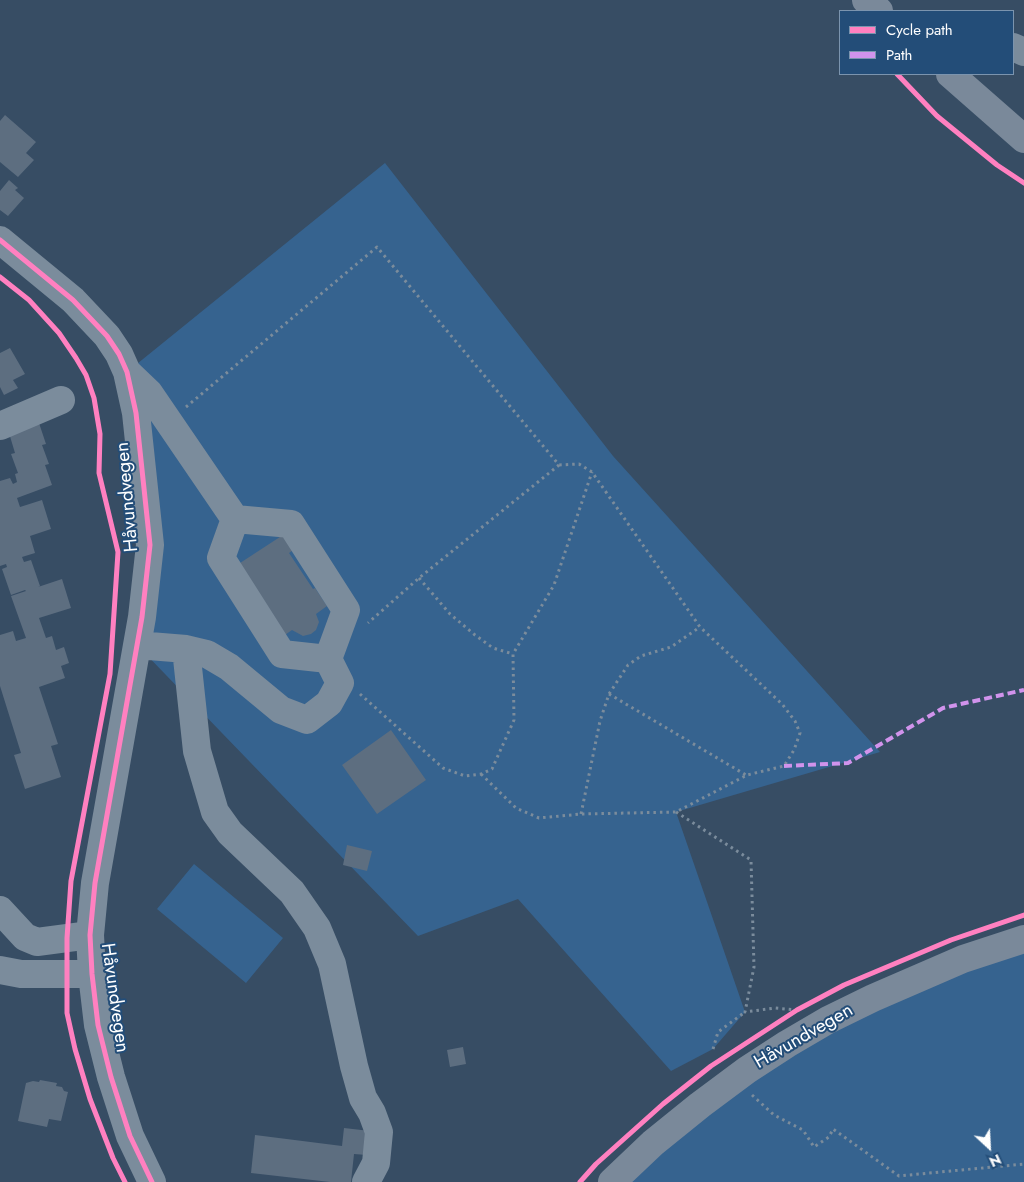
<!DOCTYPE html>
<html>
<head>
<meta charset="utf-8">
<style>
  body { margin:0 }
  #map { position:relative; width:1024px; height:1182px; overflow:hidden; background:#374d64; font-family:Jost,sans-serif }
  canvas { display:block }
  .legend { position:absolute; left:839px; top:10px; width:175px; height:65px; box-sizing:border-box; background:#234d78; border:1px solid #7b94ae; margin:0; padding:6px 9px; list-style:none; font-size:15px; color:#fff }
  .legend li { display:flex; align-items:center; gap:10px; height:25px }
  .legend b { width:25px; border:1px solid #7b94ae }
  .north { position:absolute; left:964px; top:1122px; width:50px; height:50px; -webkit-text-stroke:4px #234d78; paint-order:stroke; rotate:155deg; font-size:14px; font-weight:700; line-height:20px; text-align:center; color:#fff }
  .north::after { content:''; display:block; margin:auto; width:18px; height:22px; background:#fff; clip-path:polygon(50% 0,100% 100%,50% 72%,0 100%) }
</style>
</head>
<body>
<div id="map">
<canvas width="1024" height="1182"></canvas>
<ul class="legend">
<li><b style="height:6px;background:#ff80c0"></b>Cycle path</li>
<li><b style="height:6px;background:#d193ec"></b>Path</li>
</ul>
<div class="north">N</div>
</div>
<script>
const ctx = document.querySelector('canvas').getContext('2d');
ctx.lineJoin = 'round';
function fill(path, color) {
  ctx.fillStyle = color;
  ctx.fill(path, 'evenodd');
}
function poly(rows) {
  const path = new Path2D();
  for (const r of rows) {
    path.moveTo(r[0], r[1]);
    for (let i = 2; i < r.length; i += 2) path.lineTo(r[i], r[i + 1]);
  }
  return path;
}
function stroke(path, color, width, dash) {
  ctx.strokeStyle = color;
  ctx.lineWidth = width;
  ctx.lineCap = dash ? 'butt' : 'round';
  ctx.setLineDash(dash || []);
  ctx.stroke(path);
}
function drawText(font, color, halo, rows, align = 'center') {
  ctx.font = font + ' Jost,sans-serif';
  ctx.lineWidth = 4;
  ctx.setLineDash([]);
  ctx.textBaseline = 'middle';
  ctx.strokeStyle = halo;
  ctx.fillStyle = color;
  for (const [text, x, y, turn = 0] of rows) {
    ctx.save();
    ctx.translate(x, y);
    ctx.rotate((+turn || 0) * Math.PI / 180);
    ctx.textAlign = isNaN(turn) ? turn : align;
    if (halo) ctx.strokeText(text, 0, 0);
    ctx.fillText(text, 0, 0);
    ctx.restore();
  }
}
const green = poly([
  [385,163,613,456,880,752,676,812,745,1012,713,1049,671,1071,518,899,418,936,137,645,142,617,127,372],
  [194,864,283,938,246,983,157,909],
  [1024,937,1024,1182,613,1182,747,1070]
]);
const building = poly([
  [5,115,36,142,26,153,34,160,18,177,0,162,0,121],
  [9,180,18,188,15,190,24,198,8,216,0,210,0,191],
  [10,348,25,374,13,380,18,388,4,395,0,387,0,353],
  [39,423,46,444,42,445,49,464,45,465,52,485,17,498,20,507,42,500,51,529,30,536,35,553,22,557,24,562,31,560,40,586,38,587,62,579,71,608,39,618,46,638,52,636,56,650,64,647,69,663,61,666,65,678,39,687,58,744,51,746,61,777,25,789,14,755,21,753,0,686,0,635,13,631,16,641,26,638,11,596,26,591,25,590,11,595,2,569,7,567,6,564,0,566,0,481,10,478,13,484,17,482,15,474,18,473,11,454,15,453,9,433],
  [286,533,296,548,289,553,313,589,315,588,327,606,316,614,319,622,316,630,311,634,303,636,292,630,282,637,237,565],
  [391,730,426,780,377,814,342,765],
  [347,845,372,851,367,871,343,865],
  [463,1047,466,1064,450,1067,447,1050],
  [40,1080,57,1083,56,1086,62,1087,64,1091,68,1092,61,1121,49,1119,47,1127,18,1121,26,1083,33,1081,39,1082],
  [344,1128,370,1131,367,1155,354,1154,351,1182,330,1182,251,1173,255,1135,342,1146]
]);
const path = poly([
  [186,407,377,247,559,465,419,578,368,623],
  [419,578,450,614,475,635,493,648,513,654],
  [360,694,443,768,465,776,481,774,492,769,514,720,513,654,554,585,592,472],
  [609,694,746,775],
  [481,774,516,808,539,818,581,814,676,812,747,775,784,766,794,750,800,733,795,721,782,704,700,627,592,472,579,464,559,465],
  [676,812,751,860,754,967,745,1012,775,1008,796,1010],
  [581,814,600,721,609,694,628,665,641,656,671,647,700,627],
  [713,1049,718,1032,745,1012],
  [752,1095,774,1115,803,1130,814,1147,829,1137,833,1129,899,1176,1024,1164]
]);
const minor = poly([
  [1013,47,1024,52],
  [0,240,73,300,107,336,119,354,127,372,136,413,150,545,142,617,95,883,90,935,92,974,98,1025,111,1077,130,1136,152,1182],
  [127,372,149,393,235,519],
  [0,426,61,400],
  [137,645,186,649,207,654,229,667,281,710,307,720,329,703,340,683,328,659,346,610,291,524,235,519,221,558,282,654,328,659],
  [186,649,197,751,215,812,230,833,292,892,317,928,332,964,354,1066,363,1098,372,1113,379,1132,376,1163,366,1182],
  [0,910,25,937,37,942,90,935],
  [0,970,21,974,92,974]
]);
const major = poly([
  [866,0,879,11],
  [950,74,1024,139],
  [612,1182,653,1143,700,1105,747,1070,787,1044,828,1020,873,998,963,959,1024,939]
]);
const quiet = poly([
  [784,766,848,763,943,708,1024,690]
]);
const cycleway = poly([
  [897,74,937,116,997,165,1024,183],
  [0,240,73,300,107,336,119,354,127,372,136,413,150,545,142,617,95,883,90,935,92,974,98,1025,111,1077,130,1136,152,1182],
  [0,277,29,300,59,333,76,358,86,375,94,398,100,434,99,473,118,552,110,674,71,881,67,938,67,1013,75,1049,90,1099,113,1158,125,1182],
  [580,1182,596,1164,663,1104,711,1066,797,1010,844,985,951,940,1024,915]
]);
const streetNames = [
  ["Håvundvegen",128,497,-95],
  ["Håvundvegen",114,998,82],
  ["Håvundvegen",804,1037,-30]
];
fill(green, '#36638f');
fill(building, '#5d6e80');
stroke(path, '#7b8c9c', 3, [2.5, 4]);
stroke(minor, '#7b8c9c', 28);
stroke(major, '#7a899a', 28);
stroke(quiet, '#d193ec', 4, [8, 4]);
stroke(cycleway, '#ff80c0', 5);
drawText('19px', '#fff', '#234d78', streetNames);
</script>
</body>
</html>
